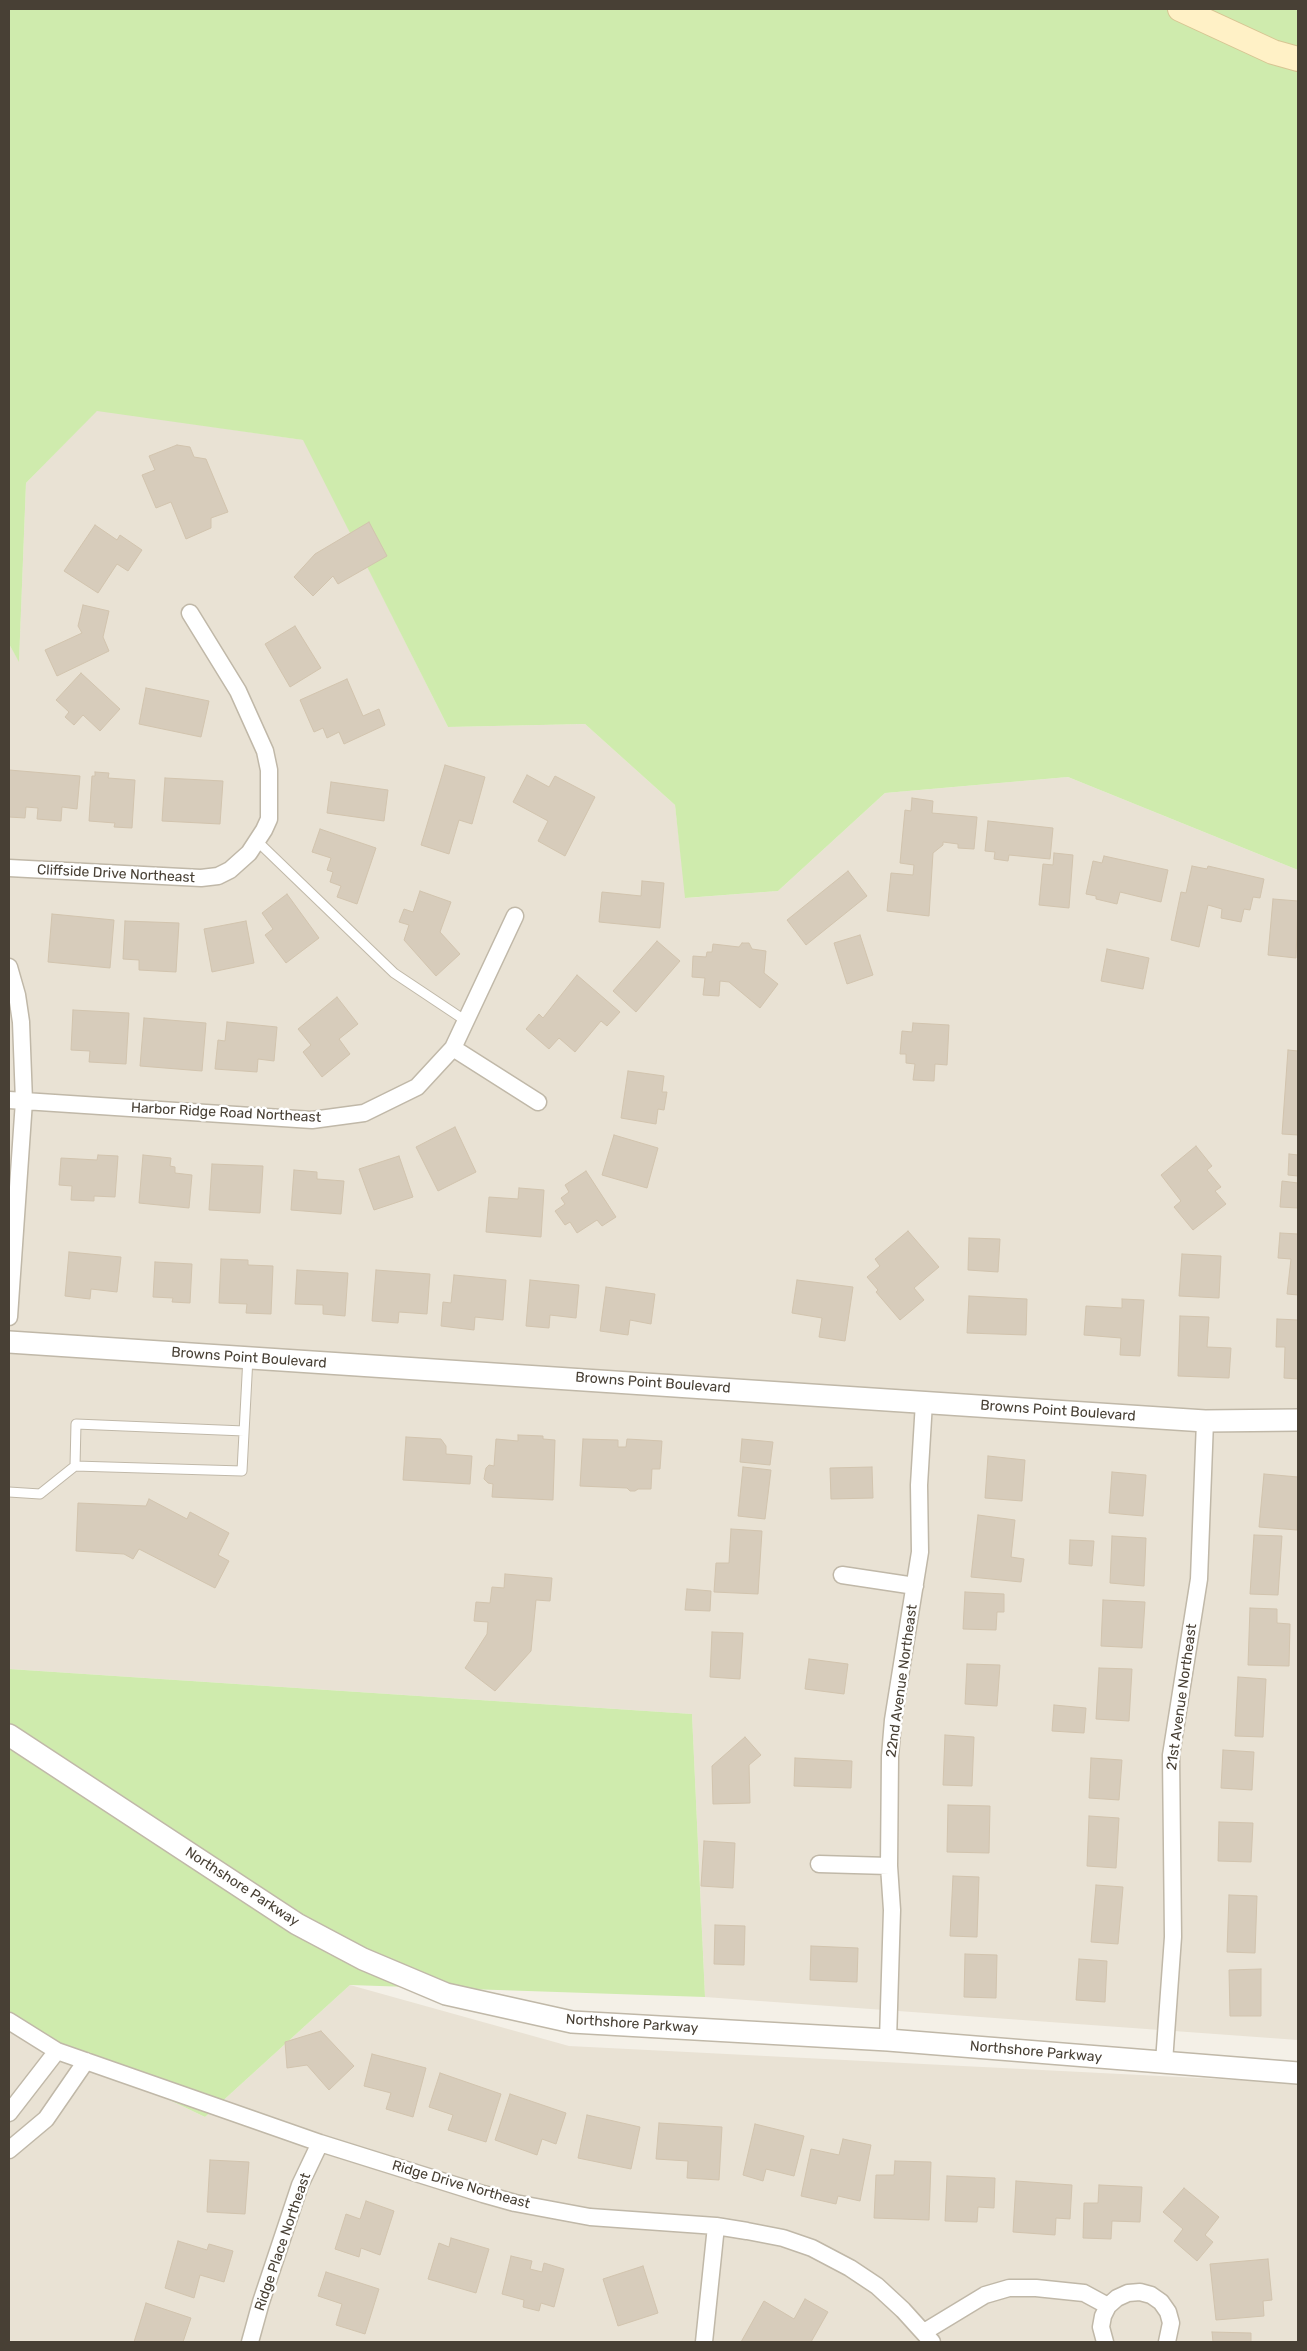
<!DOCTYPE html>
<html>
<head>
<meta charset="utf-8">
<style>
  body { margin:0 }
  #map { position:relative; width:1307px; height:2351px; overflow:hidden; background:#f4f0e7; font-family:Rubik,sans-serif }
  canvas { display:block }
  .frame { position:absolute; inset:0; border:10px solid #484035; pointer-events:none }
</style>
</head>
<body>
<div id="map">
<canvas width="1307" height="2351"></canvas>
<div class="frame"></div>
</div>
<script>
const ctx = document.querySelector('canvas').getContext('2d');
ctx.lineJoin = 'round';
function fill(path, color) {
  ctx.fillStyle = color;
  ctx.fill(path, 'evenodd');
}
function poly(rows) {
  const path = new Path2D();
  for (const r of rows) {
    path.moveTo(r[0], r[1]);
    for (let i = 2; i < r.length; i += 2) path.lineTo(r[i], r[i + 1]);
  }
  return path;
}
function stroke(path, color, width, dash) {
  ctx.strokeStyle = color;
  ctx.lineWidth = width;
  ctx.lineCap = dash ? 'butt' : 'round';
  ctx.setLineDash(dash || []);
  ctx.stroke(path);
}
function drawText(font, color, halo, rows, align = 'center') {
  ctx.font = font + ' Rubik,sans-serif';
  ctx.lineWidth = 5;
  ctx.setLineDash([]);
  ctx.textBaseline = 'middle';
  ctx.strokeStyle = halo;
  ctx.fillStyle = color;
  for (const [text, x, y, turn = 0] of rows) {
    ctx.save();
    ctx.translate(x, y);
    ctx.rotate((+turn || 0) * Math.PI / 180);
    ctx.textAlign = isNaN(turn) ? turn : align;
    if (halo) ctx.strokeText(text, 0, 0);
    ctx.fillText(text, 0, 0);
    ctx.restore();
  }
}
const residential = poly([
  [97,410,304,440,448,727,585,724,675,805,686,898,778,891,885,793,1068,777,1298,870,1298,2040,705,1997,692,1714,9,1669,9,644,19,661,26,483],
  [350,1985,569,2046,1298,2083,1298,2342,9,2342,9,2023,205,2117]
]);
const green = poly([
  [9,9,1298,9,1298,870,1068,777,885,793,778,891,685,898,675,805,585,724,448,727,303,440,97,411,26,483,19,662,9,644],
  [9,1669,692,1714,705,1997,350,1985,205,2117,9,2023]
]);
const building = poly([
  [177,445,190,447,194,457,206,459,228,512,211,518,211,528,186,539,171,502,156,508,142,475,155,470,149,456,177,445],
  [369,522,387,556,338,584,333,576,313,596,294,577,315,554,369,522],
  [95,525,117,540,120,535,142,550,128,571,117,564,98,593,64,571,95,525],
  [83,605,109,611,103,637,109,651,57,676,45,650,82,633,78,626,83,605],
  [295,626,321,668,290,687,265,644,295,626],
  [81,673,120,709,100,731,83,715,74,725,65,717,69,712,56,700,81,673],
  [347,679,363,716,379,709,385,725,344,744,339,732,327,738,323,728,314,732,300,700,347,679],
  [146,688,209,701,201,737,139,724,146,688],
  [445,765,485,777,472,824,459,820,449,854,421,845,445,765],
  [9,770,80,776,77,809,62,807,61,821,37,819,38,808,26,807,25,818,9,817,9,770],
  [95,772,109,773,108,778,135,780,132,828,114,827,115,823,89,821,92,776,95,776,95,772],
  [527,775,549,787,555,776,595,797,565,856,538,841,548,821,513,802,527,775],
  [165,778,223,781,220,824,162,821,165,778],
  [331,782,388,790,384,821,327,813,331,782],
  [912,798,933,801,932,813,977,817,974,849,958,848,958,844,943,842,943,845,933,853,929,916,887,911,891,873,913,875,914,865,900,863,905,810,911,811,912,798],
  [988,821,1053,828,1050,859,1009,855,1008,861,994,859,995,852,985,851,988,821],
  [320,829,376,848,357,904,337,897,341,886,330,882,333,872,327,870,331,858,312,852,320,829],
  [1054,853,1073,855,1069,908,1039,905,1043,864,1053,865,1054,853],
  [1104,856,1168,870,1161,902,1120,892,1117,904,1096,899,1096,896,1086,894,1093,861,1102,863,1104,856],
  [1192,866,1207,869,1208,866,1264,879,1260,898,1253,897,1250,910,1244,909,1241,922,1221,918,1222,909,1208,905,1199,947,1171,940,1181,892,1186,893,1192,866],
  [848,871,867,896,806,945,787,920,848,871],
  [642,881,664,883,660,928,599,922,602,892,641,896,642,881],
  [420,891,451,902,440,932,460,954,436,976,404,940,409,925,399,922,404,909,413,912,420,891],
  [287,894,319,938,286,963,265,935,273,929,262,913,287,894],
  [1273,899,1298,901,1296,958,1268,955,1273,899],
  [52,914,114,920,110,968,48,962,52,914],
  [125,921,179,923,176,972,139,970,139,960,123,959,125,921],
  [246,921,254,963,212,972,204,929,246,921],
  [860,935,873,975,847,984,834,943,860,935],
  [657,941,680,961,636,1012,613,991,657,941],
  [742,943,749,943,752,949,766,951,764,973,778,984,760,1008,729,982,720,981,719,996,703,995,705,978,692,977,693,956,706,957,707,952,712,952,713,944,739,947,742,943],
  [1107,949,1149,958,1143,989,1101,981,1107,949],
  [577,975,620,1012,607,1026,601,1021,575,1052,559,1038,549,1049,526,1029,539,1014,543,1018,577,975],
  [337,997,358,1024,339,1039,350,1054,322,1077,303,1052,311,1045,298,1029,337,997],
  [73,1010,129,1013,126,1064,89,1062,90,1051,71,1050,73,1010],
  [144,1018,206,1023,202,1071,140,1066,144,1018],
  [227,1022,277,1027,274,1061,258,1059,257,1072,215,1069,218,1040,225,1041,227,1022],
  [913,1023,949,1025,947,1065,935,1064,934,1081,913,1080,915,1064,906,1063,906,1054,900,1054,902,1031,912,1032,913,1023],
  [1288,1050,1298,1051,1298,1135,1282,1134,1288,1050],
  [628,1071,664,1076,662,1092,667,1092,664,1110,658,1109,656,1124,621,1118,628,1071],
  [455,1127,476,1172,438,1191,416,1147,455,1127],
  [614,1135,658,1148,647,1188,602,1175,614,1135],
  [1196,1146,1212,1166,1207,1170,1221,1187,1215,1191,1226,1204,1193,1230,1174,1207,1181,1201,1161,1175,1196,1146],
  [1289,1154,1298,1155,1298,1208,1280,1207,1282,1181,1298,1183,1298,1176,1288,1175,1289,1154],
  [98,1155,118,1156,115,1197,94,1196,94,1201,71,1200,72,1186,59,1185,61,1158,97,1160,98,1155],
  [143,1155,171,1158,170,1166,175,1167,175,1173,192,1175,189,1208,139,1203,143,1155],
  [399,1156,413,1197,374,1210,359,1169,399,1156],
  [212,1164,263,1166,260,1213,209,1210,212,1164],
  [294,1170,317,1172,317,1179,344,1181,341,1214,291,1210,294,1170],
  [586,1171,616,1217,602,1226,597,1220,577,1233,570,1222,565,1225,555,1211,565,1204,561,1198,569,1192,565,1185,586,1171],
  [519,1188,544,1190,541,1237,486,1232,489,1197,518,1199,519,1188],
  [908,1231,939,1267,914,1288,924,1300,900,1320,876,1292,878,1290,867,1277,880,1266,875,1259,908,1231],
  [1280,1233,1298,1234,1298,1295,1287,1294,1291,1259,1278,1258,1280,1233],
  [969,1238,1000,1239,998,1272,968,1270,969,1238],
  [69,1252,121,1257,117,1292,91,1289,90,1299,65,1296,69,1252],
  [1182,1254,1221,1256,1219,1298,1179,1296,1182,1254],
  [221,1259,248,1260,248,1265,273,1266,271,1314,246,1313,247,1304,219,1303,221,1259],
  [155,1262,192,1264,190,1303,172,1302,173,1298,153,1297,155,1262],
  [297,1270,348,1273,345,1316,323,1314,323,1305,295,1304,297,1270],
  [376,1270,430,1274,427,1314,399,1312,398,1323,372,1321,376,1270],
  [454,1275,506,1280,503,1320,475,1317,474,1330,441,1326,443,1302,451,1303,454,1275],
  [530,1280,579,1285,576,1318,550,1315,549,1328,526,1326,530,1280],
  [797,1280,853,1287,845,1341,819,1337,822,1318,792,1313,797,1280],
  [606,1287,655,1294,651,1324,630,1320,628,1335,600,1331,606,1287],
  [969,1296,1027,1299,1026,1335,967,1333,969,1296],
  [1122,1299,1144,1300,1140,1356,1120,1355,1121,1338,1084,1335,1086,1306,1122,1308,1122,1299],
  [1180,1316,1209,1317,1207,1347,1231,1348,1229,1378,1178,1376,1180,1316],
  [1277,1319,1298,1320,1298,1379,1284,1378,1285,1347,1276,1347,1277,1319],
  [518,1435,543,1436,543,1439,555,1440,553,1500,492,1497,493,1484,488,1483,484,1479,486,1468,489,1465,494,1466,496,1439,518,1441,518,1435],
  [406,1437,441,1439,446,1446,446,1454,472,1456,470,1484,403,1480,406,1437],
  [583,1439,618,1440,618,1447,626,1447,627,1439,662,1441,660,1469,652,1469,651,1489,638,1489,635,1491,630,1491,627,1488,580,1486,583,1439],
  [742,1439,773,1442,770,1465,740,1462,742,1439],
  [988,1456,1025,1460,1022,1501,985,1498,988,1456],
  [743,1467,771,1470,765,1519,738,1516,743,1467],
  [872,1467,873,1498,831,1499,830,1468,872,1467],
  [1112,1472,1146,1475,1143,1516,1109,1513,1112,1472],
  [1264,1474,1298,1477,1297,1530,1259,1527,1264,1474],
  [149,1499,187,1519,190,1512,229,1533,218,1555,229,1561,215,1588,139,1549,133,1559,124,1554,76,1551,78,1503,146,1506,149,1499],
  [978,1515,1015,1520,1011,1557,1024,1559,1021,1582,971,1577,978,1515],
  [731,1529,762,1531,758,1594,714,1592,716,1563,729,1563,731,1529],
  [1254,1535,1282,1536,1278,1595,1250,1594,1254,1535],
  [1112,1536,1146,1538,1144,1586,1110,1583,1112,1536],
  [1070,1540,1094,1541,1092,1566,1069,1564,1070,1540],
  [505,1574,552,1578,550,1601,536,1600,531,1651,495,1691,465,1668,487,1634,488,1622,474,1621,476,1602,490,1603,492,1587,504,1588,505,1574],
  [687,1589,711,1591,710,1611,685,1610,687,1589],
  [965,1592,1004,1594,1004,1612,997,1612,996,1630,963,1629,965,1592],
  [1103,1600,1145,1602,1142,1648,1101,1646,1103,1600],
  [1250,1608,1277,1609,1277,1623,1290,1624,1289,1666,1248,1665,1250,1608],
  [712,1632,743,1633,740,1679,710,1677,712,1632],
  [809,1659,848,1664,844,1694,805,1689,809,1659],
  [967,1664,1000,1665,997,1706,965,1704,967,1664],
  [1099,1668,1132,1669,1129,1721,1096,1719,1099,1668],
  [1238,1677,1266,1679,1263,1737,1235,1736,1238,1677],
  [1054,1705,1086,1708,1084,1733,1052,1731,1054,1705],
  [945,1735,974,1737,972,1786,943,1785,945,1735],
  [745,1737,761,1755,749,1765,750,1803,713,1804,712,1766,745,1737],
  [1223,1750,1254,1752,1252,1790,1221,1788,1223,1750],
  [795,1758,852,1761,851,1788,794,1786,795,1758],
  [1091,1758,1122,1760,1119,1800,1089,1798,1091,1758],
  [948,1805,990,1806,989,1853,947,1852,948,1805],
  [1089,1816,1119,1818,1116,1868,1087,1866,1089,1816],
  [1219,1822,1253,1823,1251,1862,1218,1861,1219,1822],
  [704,1841,735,1843,733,1888,701,1886,704,1841],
  [953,1876,979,1877,977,1937,950,1936,953,1876],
  [1096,1885,1123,1887,1118,1944,1091,1942,1096,1885],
  [1229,1895,1257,1896,1255,1953,1227,1952,1229,1895],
  [715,1925,745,1926,744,1965,714,1964,715,1925],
  [811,1946,858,1948,857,1982,810,1980,811,1946],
  [965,1954,997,1955,996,1998,964,1997,965,1954],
  [1079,1959,1107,1961,1105,2002,1076,2000,1079,1959],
  [1261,1969,1261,2016,1230,2016,1229,1970,1261,1969],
  [321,2031,354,2066,329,2090,307,2065,287,2068,285,2042,321,2031],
  [372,2054,426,2068,413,2117,386,2109,391,2093,364,2086,372,2054],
  [440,2073,501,2094,486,2142,448,2130,453,2115,429,2107,440,2073],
  [510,2094,566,2113,556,2144,542,2139,537,2155,495,2140,510,2094],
  [587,2115,640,2127,631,2169,578,2158,587,2115],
  [659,2123,722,2127,719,2180,687,2178,688,2161,656,2159,659,2123],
  [755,2124,804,2136,794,2176,766,2169,763,2181,743,2175,755,2124],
  [843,2139,871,2145,860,2201,838,2196,836,2204,801,2196,811,2149,839,2155,843,2139],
  [210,2160,249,2162,245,2214,207,2212,210,2160],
  [895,2161,931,2162,929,2220,874,2218,876,2175,894,2175,895,2161],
  [947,2176,995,2178,994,2208,978,2207,977,2222,945,2221,947,2176],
  [1016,2181,1072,2185,1070,2219,1056,2218,1055,2235,1013,2232,1016,2181],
  [1099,2185,1142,2187,1140,2222,1112,2221,1111,2239,1083,2238,1084,2203,1098,2203,1099,2185],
  [1184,2188,1219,2217,1205,2235,1213,2242,1197,2261,1174,2241,1183,2229,1163,2212,1184,2188],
  [366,2201,394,2211,380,2255,361,2248,359,2257,335,2249,346,2214,360,2219,366,2201],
  [451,2238,489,2249,476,2293,428,2279,439,2243,449,2247,451,2238],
  [178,2241,207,2250,209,2244,233,2251,224,2282,200,2275,194,2298,165,2288,178,2241],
  [511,2256,532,2261,530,2269,542,2272,544,2263,564,2269,554,2307,541,2303,539,2311,523,2307,524,2300,502,2294,511,2256],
  [1268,2259,1272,2300,1263,2301,1264,2316,1216,2320,1210,2264,1268,2259],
  [643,2266,658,2313,618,2326,603,2279,643,2266],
  [326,2272,379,2289,365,2334,336,2325,342,2304,318,2296,326,2272],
  [805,2299,828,2312,811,2342,741,2342,764,2301,794,2319,805,2299],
  [146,2303,191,2318,183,2342,134,2342,146,2303],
  [1212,2332,1251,2333,1251,2342,1213,2342,1212,2332]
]);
const service = poly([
  [257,841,394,973,466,1021],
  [75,1466,76,1424,244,1431],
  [9,1492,40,1494,75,1466,242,1471,248,1357]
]);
const minor = poly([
  [9,868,201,878,218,876,230,870,249,853,264,830,269,819,269,770,265,751,238,691,190,613],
  [9,967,17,995,21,1022,24,1101,9,1317],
  [453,1048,538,1102],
  [9,1100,312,1120,364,1113,417,1087,453,1048,515,916],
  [842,1575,915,1586],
  [819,1864,889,1866],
  [9,2021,57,2051,320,2143,483,2194,515,2203,590,2217,716,2226,747,2231,783,2238,812,2248,850,2268,877,2286,903,2310,932,2342],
  [888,2040,892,1910,889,1866,890,1756,893,1720,920,1552,919,1485,924,1402],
  [1164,2062,1173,1937,1171,1755,1199,1579,1205,1421],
  [9,2113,57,2051],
  [9,2150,46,2119,86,2061],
  [924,2332,985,2295,1009,2288,1036,2288,1084,2293,1108,2306],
  [250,2342,261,2302,300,2185,320,2143],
  [704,2342,716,2226],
  [1105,2342,1101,2327,1103,2316,1108,2306,1117,2298,1128,2293,1140,2292,1151,2295,1161,2302,1168,2312,1171,2323,1167,2342]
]);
const tertiary = poly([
  [9,1342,1205,1421,1298,1420],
  [9,1735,297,1924,363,1959,446,1994,572,2022,888,2040,1298,2073]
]);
const secondary = poly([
  [1180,9,1273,52,1298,59]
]);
const streetNames = [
  ["Cliffside Drive Northeast",116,874,3],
  ["Harbor Ridge Road Northeast",226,1113,3],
  ["Browns Point Boulevard",249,1358,4],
  ["Browns Point Boulevard",653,1383,4],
  ["Browns Point Boulevard",1058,1411,4],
  ["22nd Avenue Northeast",902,1681,-82],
  ["21st Avenue Northeast",1182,1697,-82],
  ["Northshore Parkway",242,1887,33],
  ["Northshore Parkway",632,2024,4],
  ["Northshore Parkway",1036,2052,5],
  ["Ridge Drive Northeast",461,2185,16],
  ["Ridge Place Northeast",283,2242,-71]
];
fill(residential, '#e9e2d4');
fill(green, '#cfebad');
fill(building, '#d7ccbb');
stroke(building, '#d2c4ae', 1);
stroke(service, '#c0b8a8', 11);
stroke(minor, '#c0b8a8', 19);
stroke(tertiary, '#c0b8a8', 24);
stroke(secondary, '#d7c593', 26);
stroke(service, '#fff', 9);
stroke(minor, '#fff', 16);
stroke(tertiary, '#fff', 21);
stroke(secondary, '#fff1c6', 24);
drawText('14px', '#484035', '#fff', streetNames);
</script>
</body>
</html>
